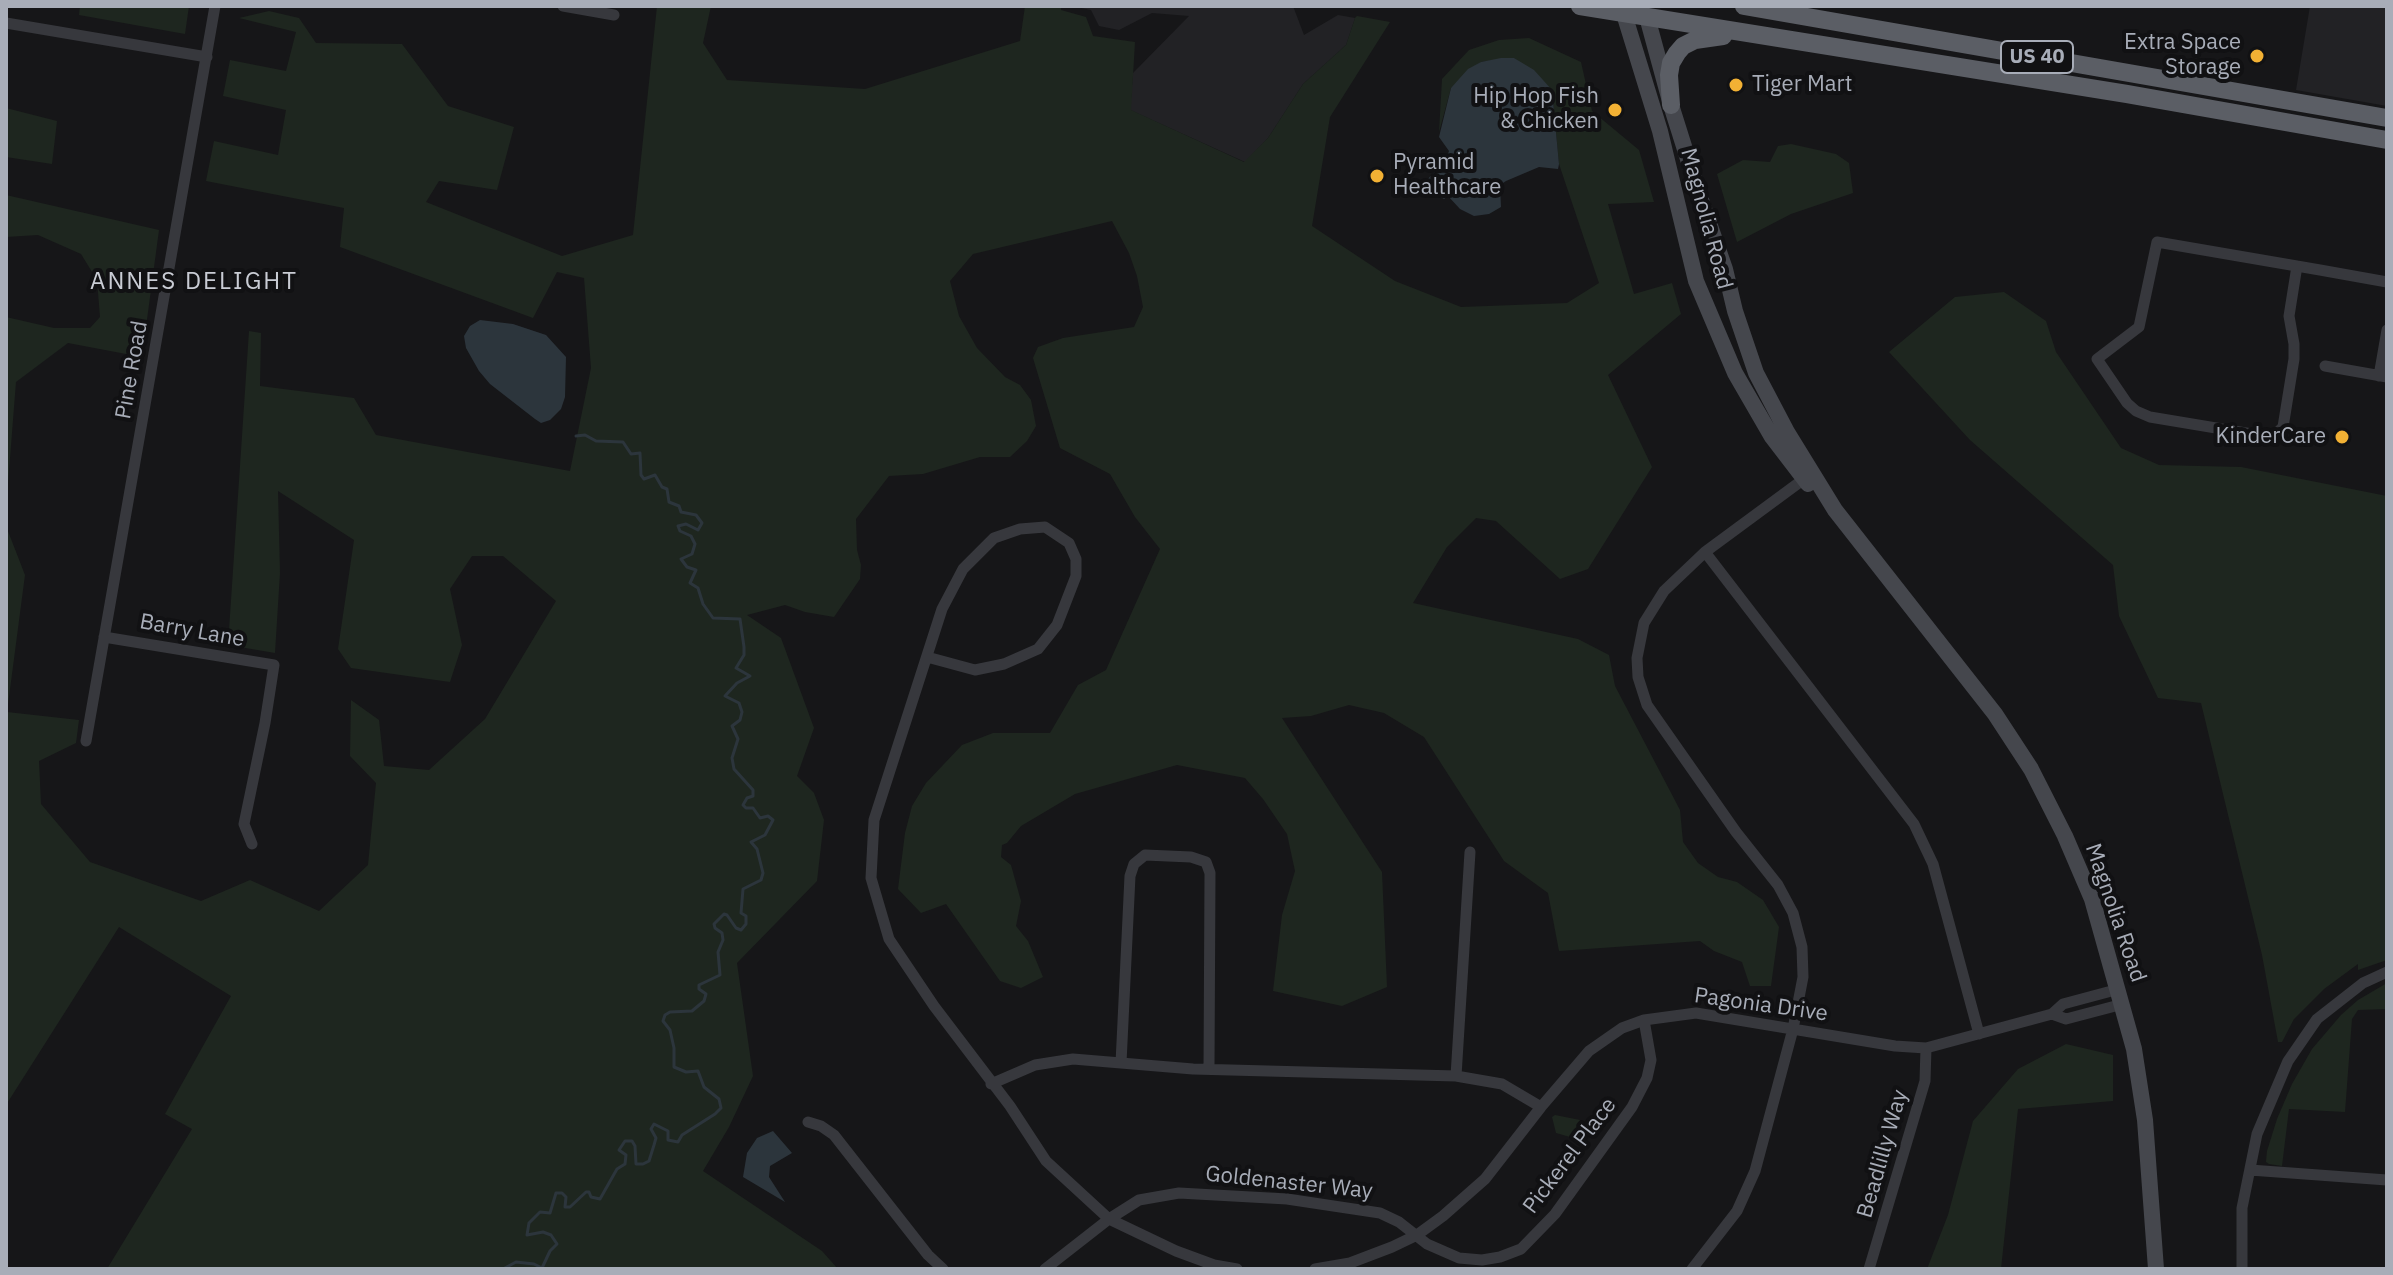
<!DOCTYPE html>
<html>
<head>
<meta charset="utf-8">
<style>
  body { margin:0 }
  #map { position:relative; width:2393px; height:1275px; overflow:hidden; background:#161618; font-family:"IBM Plex Sans",sans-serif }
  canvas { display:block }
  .frame { position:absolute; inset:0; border:8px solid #a8adb8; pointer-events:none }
</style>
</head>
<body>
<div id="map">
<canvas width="2393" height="1275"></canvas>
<div class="frame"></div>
</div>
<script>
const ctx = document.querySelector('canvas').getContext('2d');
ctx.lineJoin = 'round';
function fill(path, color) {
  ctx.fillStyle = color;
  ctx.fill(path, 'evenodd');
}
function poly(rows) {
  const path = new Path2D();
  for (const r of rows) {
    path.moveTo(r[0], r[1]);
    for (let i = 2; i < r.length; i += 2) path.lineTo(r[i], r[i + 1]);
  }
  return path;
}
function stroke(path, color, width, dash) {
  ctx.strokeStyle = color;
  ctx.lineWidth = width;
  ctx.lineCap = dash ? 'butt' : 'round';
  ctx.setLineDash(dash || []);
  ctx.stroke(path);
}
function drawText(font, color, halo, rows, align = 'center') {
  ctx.font = font + ' "IBM Plex Sans",sans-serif';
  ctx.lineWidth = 8;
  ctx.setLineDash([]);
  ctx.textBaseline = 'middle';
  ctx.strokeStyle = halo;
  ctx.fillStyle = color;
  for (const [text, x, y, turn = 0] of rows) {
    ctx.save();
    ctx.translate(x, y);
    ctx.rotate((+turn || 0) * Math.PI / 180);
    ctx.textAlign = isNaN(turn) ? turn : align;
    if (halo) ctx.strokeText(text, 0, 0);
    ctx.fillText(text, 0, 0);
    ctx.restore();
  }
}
const built = poly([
  [1072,6,1293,6,1304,35,1338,15,1355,18,1346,45,1303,84,1268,138,1245,162,1130,110,1133,73,1189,16,1152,13,1119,30,1099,26,1091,10],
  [2310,6,2387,6,2387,106,2296,90]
]);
const green = poly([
  [80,6,189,6,185,34,79,15],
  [657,6,711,6,703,43,727,80,865,89,1020,41,1025,6,1061,6,1061,10,1086,17,1093,36,1135,42,1131,110,1244,162,1268,138,1303,84,1346,45,1355,18,1357,16,1390,22,1330,117,1312,226,1395,281,1461,307,1567,303,1599,283,1559,164,1552,90,1514,58,1481,62,1451,88,1439,132,1442,79,1469,50,1499,40,1529,38,1581,62,1592,111,1639,150,1654,202,1608,204,1634,294,1672,283,1681,314,1608,375,1652,467,1588,569,1560,579,1496,521,1476,518,1447,547,1413,603,1578,639,1609,655,1615,686,1680,810,1683,842,1698,863,1718,877,1737,882,1763,900,1779,927,1771,986,1750,986,1742,962,1714,951,1700,941,1559,951,1548,893,1504,861,1424,737,1384,713,1349,705,1311,716,1282,718,1382,872,1387,987,1342,1006,1273,991,1282,915,1295,871,1287,834,1263,799,1245,778,1177,765,1075,794,1021,826,1007,843,1002,845,1001,857,1011,865,1021,901,1016,926,1028,941,1043,977,1021,988,1000,981,946,904,921,913,898,889,905,833,912,806,926,783,962,745,993,733,1050,733,1078,685,1106,670,1160,549,1135,517,1110,474,1060,448,1033,358,1038,347,1063,338,1134,327,1143,307,1137,276,1129,253,1112,221,973,254,950,281,959,316,977,348,1005,377,1020,385,1031,400,1036,426,1027,441,1010,457,980,457,923,474,889,476,856,519,857,550,861,565,860,579,834,617,805,612,785,605,747,615,781,638,814,728,797,776,814,793,824,820,817,881,737,963,753,1076,729,1127,703,1171,822,1251,838,1269,107,1269,192,1129,165,1114,231,996,119,927,6,1105,6,526,25,575,7,712,79,720,76,743,39,761,41,804,90,862,201,901,250,880,319,911,368,865,376,783,350,756,351,700,379,720,384,766,429,770,485,719,556,601,503,556,472,556,450,589,462,645,450,682,351,668,338,649,354,540,278,491,280,573,275,653,228,645,249,331,261,333,260,386,354,398,376,435,570,471,591,368,584,278,557,272,533,318,340,247,344,208,206,181,214,141,278,155,286,110,223,96,230,60,286,71,296,32,239,18,269,11,299,18,316,43,402,44,448,106,514,127,497,190,439,181,426,202,562,256,633,235],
  [6,108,57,121,52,164,6,157],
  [1791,144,1836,154,1849,163,1853,193,1791,214,1737,242,1717,174,1743,160,1770,162,1778,146],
  [6,195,159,230,142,357,68,343,16,382,6,509,6,317,54,328,90,328,100,317,97,280,81,254,38,235,6,237],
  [2004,292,2046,321,2056,352,2121,448,2159,465,2241,467,2387,496,2387,960,2358,970,2358,964,2324,989,2294,1019,2282,1042,2278,1042,2262,955,2201,703,2158,698,2119,616,2113,565,1970,440,1889,352,1955,297],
  [2387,983,2387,1009,2358,1010,2352,1019,2345,1112,2289,1109,2282,1166,2269,1164,2266,1162,2267,1151,2277,1119,2292,1084,2312,1049,2341,1015,2358,1000],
  [2066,1044,2113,1055,2113,1101,2018,1109,2001,1269,1927,1269,1948,1215,1973,1121,2018,1069],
  [1555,1115,1580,1120,1582,1125,1580,1135,1570,1137,1556,1133,1552,1117]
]);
const water = poly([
  [1501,58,1514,58,1534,70,1552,90,1559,164,1558,169,1539,167,1506,181,1500,185,1501,207,1489,214,1474,216,1460,209,1448,196,1444,199,1430,191,1427,180,1446,159,1449,151,1439,137,1451,88,1468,69,1481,62],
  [480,320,513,324,546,335,566,357,565,397,561,409,550,420,541,423,535,419,490,384,479,371,466,348,464,336,470,326],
  [773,1131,792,1153,770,1166,769,1177,785,1202,743,1177,747,1153,757,1138]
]);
const stream = poly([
  [503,1269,516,1262,534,1264,542,1268,550,1251,557,1244,551,1235,543,1232,527,1235,529,1223,540,1212,550,1213,556,1193,562,1193,566,1197,565,1207,570,1207,586,1192,589,1192,591,1197,600,1199,617,1169,625,1164,626,1155,619,1150,625,1141,632,1141,635,1146,636,1164,643,1164,649,1161,654,1145,656,1138,651,1129,654,1124,668,1131,668,1140,678,1142,682,1135,715,1114,721,1108,719,1099,704,1087,698,1071,686,1072,674,1067,674,1048,670,1030,663,1021,665,1015,670,1012,692,1011,704,1001,706,994,699,989,699,985,720,975,718,952,723,940,722,933,715,928,714,924,724,914,727,915,736,928,741,930,746,924,746,916,741,913,743,889,761,880,763,873,757,849,751,842,765,835,773,820,768,816,760,818,753,808,746,808,743,805,747,798,753,796,753,790,734,769,732,758,738,739,732,726,740,720,742,712,739,703,725,696,737,683,750,676,736,668,744,655,744,647,740,619,713,618,703,604,698,588,690,583,696,570,687,567,681,559,692,554,695,544,691,536,680,531,678,526,686,524,698,530,702,523,696,515,681,512,679,506,669,502,667,489,662,487,655,475,644,479,641,475,640,453,631,454,623,442,596,441,585,435,576,436]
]);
const minor = poly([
  [563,6,614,15],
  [6,23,207,57],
  [2297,266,2289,316,2294,344,2294,359,2283,427,2275,435,2270,437,2150,417,2136,411,2127,403,2097,359,2139,327,2157,242,2320,270,2387,282],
  [2325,366,2387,377],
  [2379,376,2387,330],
  [1705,552,1914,824,1933,864,1979,1034],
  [104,637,274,665,265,723,244,824,252,844],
  [927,657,975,670,1004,664,1038,649,1057,625,1076,576,1076,559,1069,543,1045,527,1020,529,994,538,963,569,942,609,874,820,871,878,889,939,934,1006,1010,1106,1046,1161,1109,1219,1176,1251,1214,1265,1237,1269],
  [86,741,215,6],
  [2052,1014,2066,1019,2123,1004],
  [1121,1063,1130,876,1134,864,1145,855,1191,857,1206,862,1210,873,1209,1068],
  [1456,1076,1470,852],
  [991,1084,1035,1065,1073,1059,1193,1069,1456,1076,1502,1084,1541,1107],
  [808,1122,821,1126,834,1135,928,1255,943,1269],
  [2250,1170,2387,1180],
  [1045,1269,1109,1219,1139,1200,1179,1193,1287,1199,1380,1213,1399,1222,1427,1244,1459,1258,1482,1260,1500,1257,1521,1249,1555,1214,1632,1107,1647,1078,1651,1060,1644,1020],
  [1315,1269,1350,1263,1392,1247,1417,1235,1443,1216,1485,1179,1541,1107,1589,1051,1622,1028,1644,1020,1696,1013,1895,1046,1926,1048,2052,1014,2063,1004,2119,989],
  [1692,1269,1737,1211,1755,1171,1793,1029,1803,977,1802,947,1793,913,1778,885,1736,832,1647,705,1638,677,1637,658,1644,623,1664,591,1705,552,1804,479],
  [1869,1269,1925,1081,1926,1048],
  [2242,1269,2242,1208,2257,1134,2288,1061,2317,1019,2363,983,2387,972]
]);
const secondary = poly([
  [1624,14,1660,131,1696,281,1735,373,1772,437,1808,484],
  [1647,17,1671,105,1699,194,1725,269,1735,311,1756,373,1787,432,1835,510,1995,714,2031,769,2065,836,2092,899,2134,1049,2145,1120,2156,1269]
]);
const trunk = poly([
  [1580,6,2127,94,2387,140],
  [1744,6,2387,118],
  [1671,105,1669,75,1671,63,1677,53,1683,46,1695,40,1723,36]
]);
const markers = [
  [2257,56,8,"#f2b134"],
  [1736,85,8,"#f2b134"],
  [1615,110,8,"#f2b134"],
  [1377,176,8,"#f2b134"],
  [2342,437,8,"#f2b134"]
];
const shields = [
  [2037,57,72]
];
const shieldNames = [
  ["US 40",2037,57]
];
const poiNames = [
  ["Extra Space",2241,43],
  ["Storage",2241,68],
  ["Tiger Mart",1752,85,"left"],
  ["Hip Hop Fish",1599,97],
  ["& Chicken",1599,122],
  ["Pyramid",1393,163,"left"],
  ["Healthcare",1393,188,"left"],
  ["KinderCare",2326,437]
];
const streetNames = [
  ["Magnolia Road",1706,219,75],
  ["Pine Road",132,370,-80],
  ["Barry Lane",192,631,10],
  ["Magnolia Road",2115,913,71],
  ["Pagonia Drive",1761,1005,8],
  ["Beadlilly Way",1883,1154,-74],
  ["Pickerel Place",1570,1156,-53],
  ["Goldenaster Way",1289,1183,6]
];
const neighbourhoodNames = [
  ["ANNES DELIGHT",194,282]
];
fill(built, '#222225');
fill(green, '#1e261f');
fill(water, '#2c353c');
stroke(stream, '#2c353c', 3);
stroke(minor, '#37383d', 11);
stroke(secondary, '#45474d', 16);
stroke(trunk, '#5b5e65', 18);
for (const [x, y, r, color] of markers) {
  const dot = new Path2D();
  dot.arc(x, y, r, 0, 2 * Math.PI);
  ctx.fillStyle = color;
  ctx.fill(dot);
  stroke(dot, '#111113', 3);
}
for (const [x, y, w] of shields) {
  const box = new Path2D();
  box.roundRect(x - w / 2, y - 16, w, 32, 6);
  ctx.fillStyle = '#111113';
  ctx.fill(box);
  stroke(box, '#a8adb8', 2);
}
drawText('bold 20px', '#a8adb8', null, shieldNames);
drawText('22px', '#a8adb8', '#111113', poiNames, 'right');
drawText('22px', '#a8adb8', '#111113', streetNames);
ctx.letterSpacing = '2px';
drawText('24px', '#c9ccd4', '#111113', neighbourhoodNames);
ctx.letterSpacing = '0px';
</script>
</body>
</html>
